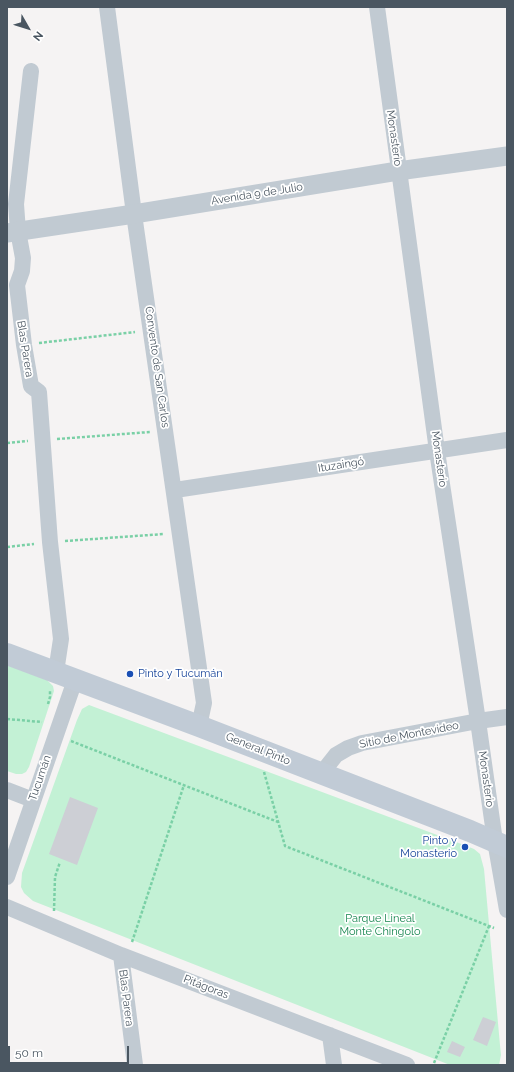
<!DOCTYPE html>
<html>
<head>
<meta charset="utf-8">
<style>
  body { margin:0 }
  #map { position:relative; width:514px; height:1072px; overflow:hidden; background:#f5f3f3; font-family:Raleway,sans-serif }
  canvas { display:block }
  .frame { position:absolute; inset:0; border:8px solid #4a5661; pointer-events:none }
  .north { position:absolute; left:8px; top:8px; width:40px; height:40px; -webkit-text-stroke:3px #fff; paint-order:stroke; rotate:129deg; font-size:11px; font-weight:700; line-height:16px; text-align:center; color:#4a5661 }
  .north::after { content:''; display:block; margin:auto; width:14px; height:18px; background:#4a5661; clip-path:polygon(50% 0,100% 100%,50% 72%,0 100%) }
  .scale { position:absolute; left:8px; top:1046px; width:121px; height:18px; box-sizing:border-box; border:2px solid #4a5661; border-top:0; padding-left:5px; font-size:12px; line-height:14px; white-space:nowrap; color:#4a5661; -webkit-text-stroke:3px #fff; paint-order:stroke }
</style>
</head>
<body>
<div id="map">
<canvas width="514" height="1072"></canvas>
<div class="frame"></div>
<div class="north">N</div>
<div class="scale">50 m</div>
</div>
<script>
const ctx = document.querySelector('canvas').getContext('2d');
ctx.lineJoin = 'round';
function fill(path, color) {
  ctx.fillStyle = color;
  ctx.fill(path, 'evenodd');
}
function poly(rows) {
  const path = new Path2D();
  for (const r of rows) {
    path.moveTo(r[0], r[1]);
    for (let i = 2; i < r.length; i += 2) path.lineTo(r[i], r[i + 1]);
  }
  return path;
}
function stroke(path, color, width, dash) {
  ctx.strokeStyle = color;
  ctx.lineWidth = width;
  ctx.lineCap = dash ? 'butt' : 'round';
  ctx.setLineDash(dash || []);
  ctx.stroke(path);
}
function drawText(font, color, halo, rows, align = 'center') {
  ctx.font = font + ' Raleway,sans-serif';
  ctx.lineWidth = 3.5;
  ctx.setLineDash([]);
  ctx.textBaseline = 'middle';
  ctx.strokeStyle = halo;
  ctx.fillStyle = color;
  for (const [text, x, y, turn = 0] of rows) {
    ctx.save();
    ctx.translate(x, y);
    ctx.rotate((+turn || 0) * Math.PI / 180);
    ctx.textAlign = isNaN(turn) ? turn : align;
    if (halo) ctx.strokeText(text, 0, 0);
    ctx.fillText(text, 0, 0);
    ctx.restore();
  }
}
const green = poly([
  [7,665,47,680,53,686,54,691,29,767,26,772,22,774,16,774,7,771],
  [89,705,464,845,474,849,480,854,484,869,500,1045,501,1055,499,1065,450,1065,33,901,24,893,21,887,22,873,77,720,82,709]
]);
const building = poly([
  [70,797,98,808,77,865,49,854],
  [483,1017,496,1022,487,1046,473,1040],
  [452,1041,465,1047,460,1057,447,1052]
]);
const path = poly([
  [39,343,135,332],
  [57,439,150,432],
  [7,443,28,441],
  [65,541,164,534],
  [7,547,34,544],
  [48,704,50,697,50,690],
  [7,719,42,722],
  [71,741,278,822],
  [264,772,285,846,494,928],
  [54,911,55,877,60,862],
  [132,942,184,785],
  [434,1063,489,926]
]);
const minor = poly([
  [107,7,134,214,203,696,204,703,199,726],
  [377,7,437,451,478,721,495,841,507,910],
  [31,71,16,204,18,231,23,258,22,271,17,285,24,345,31,386,39,392,50,542,61,639,56,672],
  [175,490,507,440],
  [321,774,336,755,348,748,362,743,478,721,507,717],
  [7,790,33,800],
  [7,877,75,680],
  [7,907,121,955,407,1065],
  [121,955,135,1065],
  [330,1035,334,1065]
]);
const tertiary = poly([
  [7,233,134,214,398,171,507,156]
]);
const secondary = poly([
  [7,654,199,726,470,831,507,847]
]);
const markers = [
  [130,674,4,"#1a4fb4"],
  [465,847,4,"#1a4fb4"]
];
const streetNames = [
  ["Monasterio",394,138,82],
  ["Avenida 9 de Julio",257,194,-9],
  ["Blas Parera",25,349,81],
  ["Convento de San Carlos",157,367,82],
  ["Monasterio",439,459,82],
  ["Ituzaingó",341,465,-9],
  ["Sitio de Montevideo",409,735,-11],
  ["General Pinto",258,749,22],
  ["Tucumán",40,778,-71],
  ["Monasterio",486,779,82],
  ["Pitágoras",206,987,21],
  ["Blas Parera",126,998,83]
];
const transitNames = [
  ["Pinto y Tucumán",138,674],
  ["Pinto y",457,841,"right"],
  ["Monasterio",457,854,"right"]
];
const parkNames = [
  ["Parque Lineal",380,919],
  ["Monte Chingolo",380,932]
];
fill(green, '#c3f1d5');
fill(building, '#cdcfd5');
stroke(path, '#7ad0a6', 2.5, [3, 2]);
stroke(minor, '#c1cad2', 16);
stroke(tertiary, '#c1cad2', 19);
stroke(secondary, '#c1cbd6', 22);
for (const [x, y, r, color] of markers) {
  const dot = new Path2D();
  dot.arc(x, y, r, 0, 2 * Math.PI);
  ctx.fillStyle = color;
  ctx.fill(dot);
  stroke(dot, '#fff', 1.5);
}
drawText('11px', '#4a5661', '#fff', streetNames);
drawText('11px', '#164399', '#fff', transitNames, 'left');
drawText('11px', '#17864f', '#fff', parkNames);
</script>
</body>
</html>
